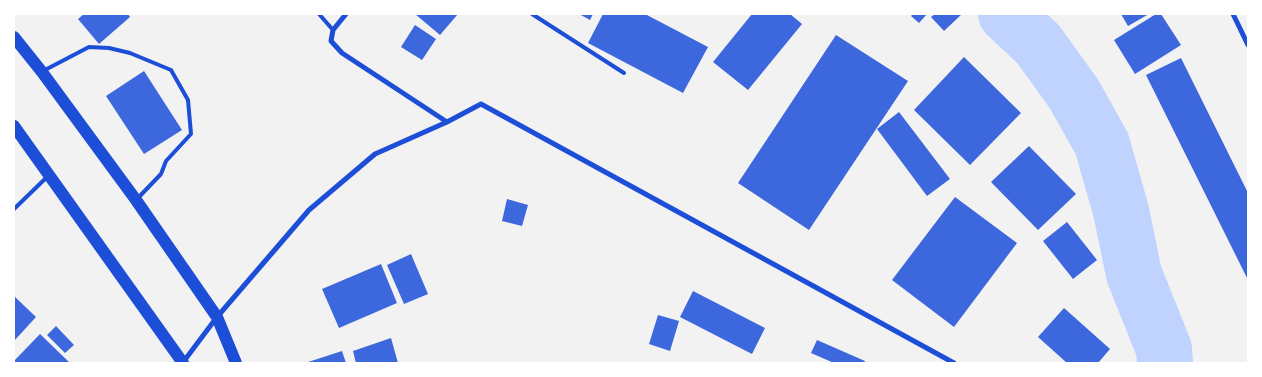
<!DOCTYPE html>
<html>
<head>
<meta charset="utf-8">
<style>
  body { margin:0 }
  #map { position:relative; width:1262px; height:377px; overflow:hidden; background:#f2f2f2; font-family:Georgia,serif }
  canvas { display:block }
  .frame { position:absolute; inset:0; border:15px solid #fff; pointer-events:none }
</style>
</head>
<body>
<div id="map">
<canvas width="1262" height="377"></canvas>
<div class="frame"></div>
</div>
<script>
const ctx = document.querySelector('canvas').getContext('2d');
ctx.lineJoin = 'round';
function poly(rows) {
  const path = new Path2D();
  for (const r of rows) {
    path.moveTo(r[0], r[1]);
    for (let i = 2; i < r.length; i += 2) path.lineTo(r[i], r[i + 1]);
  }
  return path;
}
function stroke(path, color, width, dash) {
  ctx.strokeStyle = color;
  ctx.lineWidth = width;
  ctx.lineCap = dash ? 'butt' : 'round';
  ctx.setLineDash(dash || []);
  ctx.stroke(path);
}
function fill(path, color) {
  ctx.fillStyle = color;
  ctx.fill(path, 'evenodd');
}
const river = poly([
  [1006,14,1038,44,1074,94,1102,144,1121,211,1134,274,1164,349,1165,363]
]);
const building = poly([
  [84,14,128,14,130,17,99,44,78,19],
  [415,14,458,14,440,35],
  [579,14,593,14,590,20],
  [603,14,645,14,708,47,683,93,588,43],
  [752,14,790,14,802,24,748,90,713,62],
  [913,14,927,14,919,23,911,16],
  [935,14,962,14,944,31,931,17],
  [1121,14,1149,14,1128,26],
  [1156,14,1161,14,1181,45,1135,74,1114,40],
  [415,25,436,39,422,60,401,47],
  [836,35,908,81,809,230,738,183],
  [964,57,1021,113,970,165,914,110],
  [1181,58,1248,193,1248,280,1146,75],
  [144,71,182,130,144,154,106,96],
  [899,112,950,179,927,196,877,129],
  [1029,146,1076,194,1038,230,991,182],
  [955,197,1017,243,954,327,892,280],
  [507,199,528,205,522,226,502,221],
  [1067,222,1097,260,1073,279,1043,241],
  [411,254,428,294,404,304,387,265],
  [381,264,397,303,339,328,322,289],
  [693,291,765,328,752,354,680,317],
  [14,296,36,317,14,341],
  [1064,308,1110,349,1098,363,1067,363,1038,337],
  [658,315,679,321,670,351,649,344],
  [56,326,74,345,65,353,47,335],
  [40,334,70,363,14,363,14,361],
  [391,338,398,363,356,363,353,351],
  [817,340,865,361,864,363,834,363,811,353],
  [342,351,346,363,305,363]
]);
const service = poly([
  [319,14,333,30],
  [532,14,624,73],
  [43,71,89,47,109,48,130,53,171,70,188,100,191,134,166,161,161,174,138,198],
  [14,209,47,177]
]);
const minor = poly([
  [346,14,333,30,331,41,342,53,447,122],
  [1233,14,1248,45],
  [184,361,217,317,309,210,375,154,447,122,481,104,954,363]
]);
const primary = poly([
  [14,37,42,72,136,200,217,317,236,363],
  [14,126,183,363]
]);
stroke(river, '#bfd3fe', 56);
fill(building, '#3d67dc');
stroke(service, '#1d4ed8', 4);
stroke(minor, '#1d4ed8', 5);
stroke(primary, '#1d4ed8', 12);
</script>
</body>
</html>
